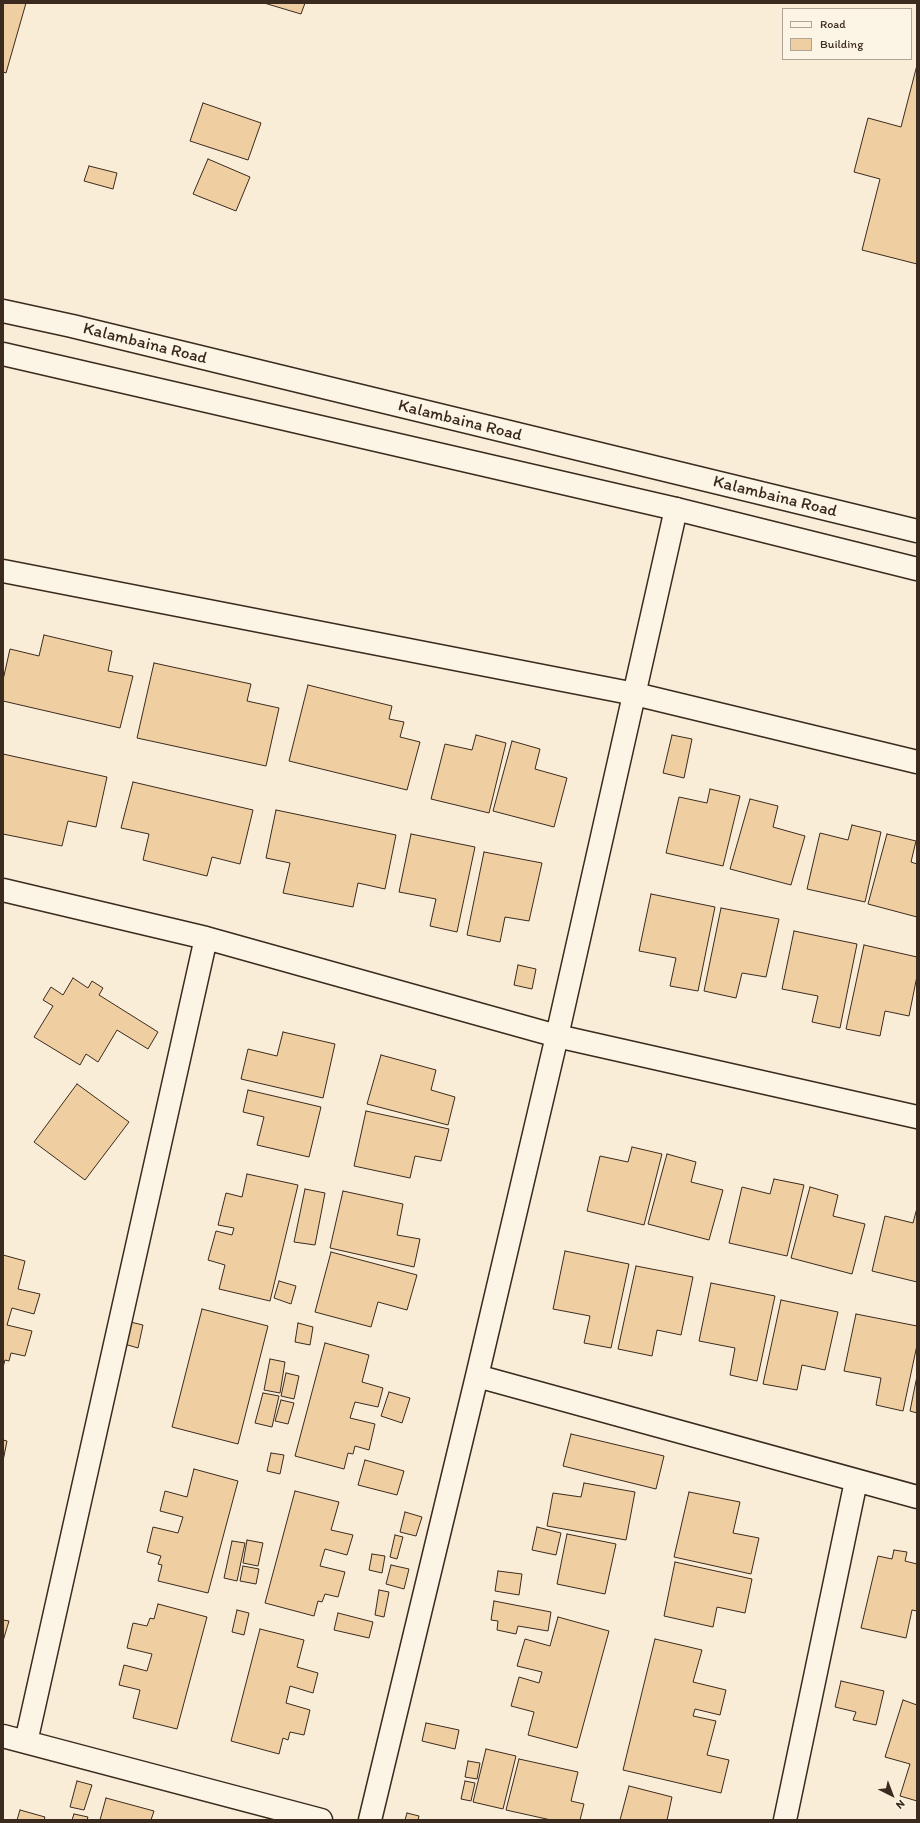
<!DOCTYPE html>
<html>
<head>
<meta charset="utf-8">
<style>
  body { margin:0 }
  #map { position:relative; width:920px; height:1823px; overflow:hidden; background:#f9edd7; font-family:Itim,sans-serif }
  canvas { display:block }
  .frame { position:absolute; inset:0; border:4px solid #3b2a1e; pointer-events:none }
  .legend { position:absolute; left:782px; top:8px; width:130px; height:52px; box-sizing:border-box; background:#fcf5e5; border:1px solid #afa495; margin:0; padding:5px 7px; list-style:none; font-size:12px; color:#3b2a1e }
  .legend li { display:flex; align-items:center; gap:8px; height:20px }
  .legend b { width:20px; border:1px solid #afa495 }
  .north { position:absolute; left:872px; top:1775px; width:40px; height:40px; -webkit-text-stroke:3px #fcf5e5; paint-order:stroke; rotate:138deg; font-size:11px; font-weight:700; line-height:16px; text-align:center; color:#3b2a1e }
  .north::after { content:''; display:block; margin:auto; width:14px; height:18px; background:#3b2a1e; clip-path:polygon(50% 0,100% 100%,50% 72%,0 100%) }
</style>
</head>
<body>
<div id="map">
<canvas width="920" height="1823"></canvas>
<div class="frame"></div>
<ul class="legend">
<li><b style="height:5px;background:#fcf5e5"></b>Road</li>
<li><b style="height:11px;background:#efcea1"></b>Building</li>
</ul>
<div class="north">N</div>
</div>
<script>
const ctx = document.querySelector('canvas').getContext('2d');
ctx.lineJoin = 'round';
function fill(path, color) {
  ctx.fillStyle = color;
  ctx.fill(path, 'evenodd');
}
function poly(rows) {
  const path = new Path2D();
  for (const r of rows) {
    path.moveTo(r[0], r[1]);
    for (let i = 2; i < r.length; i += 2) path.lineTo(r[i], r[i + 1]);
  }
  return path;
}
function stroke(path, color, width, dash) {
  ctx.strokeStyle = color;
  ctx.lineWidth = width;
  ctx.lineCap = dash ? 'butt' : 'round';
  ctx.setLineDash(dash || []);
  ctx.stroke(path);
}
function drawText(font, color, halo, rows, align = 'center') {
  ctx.font = font + ' Itim,sans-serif';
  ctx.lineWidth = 3;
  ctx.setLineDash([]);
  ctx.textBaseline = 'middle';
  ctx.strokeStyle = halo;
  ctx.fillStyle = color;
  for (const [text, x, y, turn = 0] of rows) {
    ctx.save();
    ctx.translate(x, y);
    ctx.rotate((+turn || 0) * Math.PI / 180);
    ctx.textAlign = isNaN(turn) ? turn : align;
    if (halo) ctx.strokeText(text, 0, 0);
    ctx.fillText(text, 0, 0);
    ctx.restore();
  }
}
const building = poly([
  [3,3,26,3,6,73,3,72,3,3],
  [264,3,305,3,301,14,264,3],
  [917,65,917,264,862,250,880,179,854,172,868,118,901,127,917,65],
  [203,103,261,123,248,160,190,141,203,103],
  [208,159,250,177,236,211,193,194,208,159],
  [89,166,117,173,113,189,84,181,89,166],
  [44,635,112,651,108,671,133,676,120,728,3,701,3,680,10,649,39,656,44,635],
  [154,663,251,684,247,701,279,708,266,766,137,738,154,663],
  [308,685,392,706,389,719,404,722,400,737,420,742,407,790,289,761,308,685],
  [476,735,506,743,489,813,431,799,445,744,472,750,476,735],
  [672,735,692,739,684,778,663,773,672,735],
  [512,741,540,749,535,769,567,778,554,827,493,811,512,741],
  [3,754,107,777,96,827,68,821,62,846,3,834,3,754],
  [133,782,253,810,240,864,212,857,207,876,143,860,149,834,121,828,133,782],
  [710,789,740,796,723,866,666,853,679,797,707,803,710,789],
  [750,799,778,806,773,827,805,836,791,885,730,869,750,799],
  [276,810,396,835,385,889,358,883,353,907,283,893,290,863,266,858,276,810],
  [852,825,881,832,865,902,807,889,820,833,848,840,852,825],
  [411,834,475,847,457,932,430,926,436,899,399,892,411,834],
  [887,834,916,841,911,862,917,864,917,917,868,904,887,834],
  [484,852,542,863,529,921,505,917,500,942,467,935,484,852],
  [651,894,715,907,698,991,670,986,676,958,639,951,651,894],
  [721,908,779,919,766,977,742,973,736,998,704,991,721,908],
  [794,931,857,944,840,1028,812,1022,818,996,782,989,794,931],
  [864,945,917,957,917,976,909,1016,885,1011,880,1036,846,1029,864,945],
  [518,965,536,969,532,989,514,985,518,965],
  [73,978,88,988,92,981,103,988,99,995,158,1032,148,1049,117,1030,98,1062,86,1054,80,1065,34,1037,53,1006,43,1000,51,987,63,995,73,978],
  [283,1032,335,1044,323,1098,241,1079,248,1049,277,1056,283,1032],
  [381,1055,436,1070,431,1090,455,1097,448,1125,367,1104,381,1055],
  [77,1084,129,1122,85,1180,34,1142,77,1084],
  [248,1090,321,1107,309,1157,257,1145,264,1117,243,1112,248,1090],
  [366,1111,449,1129,441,1161,415,1156,410,1178,354,1166,366,1111],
  [632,1147,662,1154,644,1225,587,1211,600,1156,628,1162,632,1147],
  [667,1154,696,1162,691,1182,723,1190,709,1240,648,1224,667,1154],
  [247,1174,298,1185,270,1301,219,1289,225,1265,208,1260,216,1231,232,1235,234,1228,218,1225,226,1193,242,1197,247,1174],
  [774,1179,804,1185,787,1256,729,1243,742,1187,770,1194,774,1179],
  [810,1187,838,1195,833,1216,865,1224,852,1274,791,1258,810,1187],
  [305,1189,325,1193,315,1245,294,1242,305,1189],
  [343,1191,403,1204,397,1235,420,1239,414,1267,330,1248,343,1191],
  [917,1208,917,1282,872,1271,885,1216,913,1223,917,1208],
  [565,1251,629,1264,611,1348,584,1343,590,1316,553,1309,565,1251],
  [331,1252,417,1275,407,1310,378,1302,371,1327,315,1312,331,1252],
  [3,1255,25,1261,18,1289,40,1294,34,1314,12,1308,7,1325,32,1331,25,1356,11,1353,9,1361,5,1360,3,1367,3,1255],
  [636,1266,693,1277,681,1335,657,1330,652,1356,618,1349,636,1266],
  [279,1281,296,1286,291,1304,274,1298,279,1281],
  [711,1283,775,1296,757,1381,730,1375,735,1348,699,1341,711,1283],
  [781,1300,838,1312,825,1370,802,1365,797,1390,763,1384,781,1300],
  [202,1309,268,1326,238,1444,172,1427,202,1309],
  [856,1314,917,1326,917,1345,903,1411,876,1405,881,1378,844,1371,856,1314],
  [126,1321,143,1325,138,1348,121,1343,126,1321],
  [298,1323,313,1327,310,1345,295,1342,298,1323],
  [325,1343,369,1355,362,1382,383,1388,378,1407,355,1402,350,1418,375,1424,369,1450,355,1446,353,1454,348,1453,344,1469,295,1456,325,1343],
  [270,1359,285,1362,280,1393,264,1390,270,1359],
  [286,1373,299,1376,294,1399,281,1396,286,1373],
  [917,1376,917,1413,910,1411,917,1376],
  [389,1392,410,1398,402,1423,381,1416,389,1392],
  [263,1393,279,1396,272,1427,255,1423,263,1393],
  [281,1400,294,1403,288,1424,275,1421,281,1400],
  [571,1434,664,1456,656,1489,563,1466,571,1434],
  [3,1440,7,1441,3,1461,3,1440],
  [271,1453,284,1455,280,1474,267,1471,271,1453],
  [365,1460,404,1471,397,1495,358,1485,365,1460],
  [194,1469,238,1481,208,1593,158,1581,162,1565,158,1564,161,1556,147,1552,153,1527,178,1533,183,1517,160,1511,165,1491,187,1497,194,1469],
  [584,1483,635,1492,626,1540,547,1526,553,1493,581,1497,584,1483],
  [295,1491,339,1502,331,1530,353,1535,347,1555,325,1549,320,1566,345,1572,338,1597,325,1594,322,1602,318,1601,314,1616,265,1603,295,1491],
  [689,1492,740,1502,733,1533,759,1538,751,1574,674,1557,689,1492],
  [405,1512,422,1517,416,1536,400,1532,405,1512],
  [537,1527,561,1533,556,1555,532,1550,537,1527],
  [567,1534,616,1544,605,1594,557,1584,567,1534],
  [395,1535,403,1537,397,1559,390,1557,395,1535],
  [247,1540,263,1543,258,1566,243,1563,247,1540],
  [232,1541,245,1543,237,1581,224,1578,232,1541],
  [894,1550,907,1552,905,1561,917,1564,917,1611,912,1610,906,1638,861,1628,878,1556,892,1559,894,1550],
  [372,1554,385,1556,382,1573,369,1570,372,1554],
  [675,1562,752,1579,745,1613,717,1607,713,1627,664,1616,675,1562],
  [391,1565,409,1569,404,1589,386,1584,391,1565],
  [243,1566,259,1569,256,1584,240,1581,243,1566],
  [498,1571,522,1574,519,1595,495,1591,498,1571],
  [379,1590,389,1592,384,1617,375,1615,379,1590],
  [494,1601,551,1612,548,1631,518,1626,516,1634,497,1630,498,1621,491,1620,494,1601],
  [158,1604,207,1617,177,1729,133,1718,140,1690,119,1685,124,1665,147,1671,152,1654,127,1648,133,1623,147,1626,150,1618,154,1619,158,1604],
  [237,1610,249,1613,244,1635,232,1632,237,1610],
  [338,1613,373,1622,369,1638,334,1630,338,1613],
  [558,1617,609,1631,577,1748,528,1735,534,1712,511,1706,519,1677,539,1683,542,1672,517,1666,525,1639,550,1646,558,1617],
  [3,1620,9,1621,3,1641,3,1620],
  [260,1629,304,1640,297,1667,318,1673,313,1693,290,1686,286,1703,310,1710,304,1735,290,1732,288,1740,283,1738,279,1754,231,1741,260,1629],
  [655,1639,702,1650,693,1682,726,1690,720,1715,695,1709,693,1716,716,1721,707,1755,729,1760,721,1793,623,1770,655,1639],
  [841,1681,884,1691,876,1725,853,1720,856,1712,835,1707,841,1681],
  [903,1700,917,1705,917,1801,900,1796,910,1764,885,1757,903,1700],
  [426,1723,459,1730,455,1749,422,1741,426,1723],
  [486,1749,516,1756,503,1809,473,1802,486,1749],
  [519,1759,578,1772,571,1801,584,1804,580,1820,551,1820,506,1810,519,1759],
  [468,1761,480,1763,477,1779,465,1777,468,1761],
  [77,1781,92,1785,84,1810,70,1807,77,1781],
  [465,1781,475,1783,471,1801,461,1799,465,1781],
  [629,1786,672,1797,667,1820,620,1820,629,1786],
  [106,1798,154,1811,151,1820,100,1820,106,1798],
  [20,1810,45,1817,44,1820,17,1820,20,1810],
  [407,1813,419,1816,418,1820,405,1820,407,1813],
  [74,1814,88,1817,87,1820,72,1820,74,1814]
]);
const minor = poly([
  [3,571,635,694,917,762],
  [3,890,206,938,557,1036,917,1117],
  [477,1376,917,1497],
  [3,1736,321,1820],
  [26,1742,206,938],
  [370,1820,477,1376,557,1036,676,509],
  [785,1820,856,1481]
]);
const secondary = poly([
  [3,311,72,326,917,531],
  [3,354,676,509,917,569]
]);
const streetNames = [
  ["Kalambaina Road",145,344,14],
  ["Kalambaina Road",460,421,14],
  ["Kalambaina Road",775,497,14]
];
fill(building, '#efcea1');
stroke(building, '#3b2a1e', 1);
stroke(minor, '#3b2a1e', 25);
stroke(secondary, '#3b2a1e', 25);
stroke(minor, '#fcf5e5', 22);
stroke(secondary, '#fcf5e5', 22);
drawText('17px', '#3b2a1e', '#fcf5e5', streetNames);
</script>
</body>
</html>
